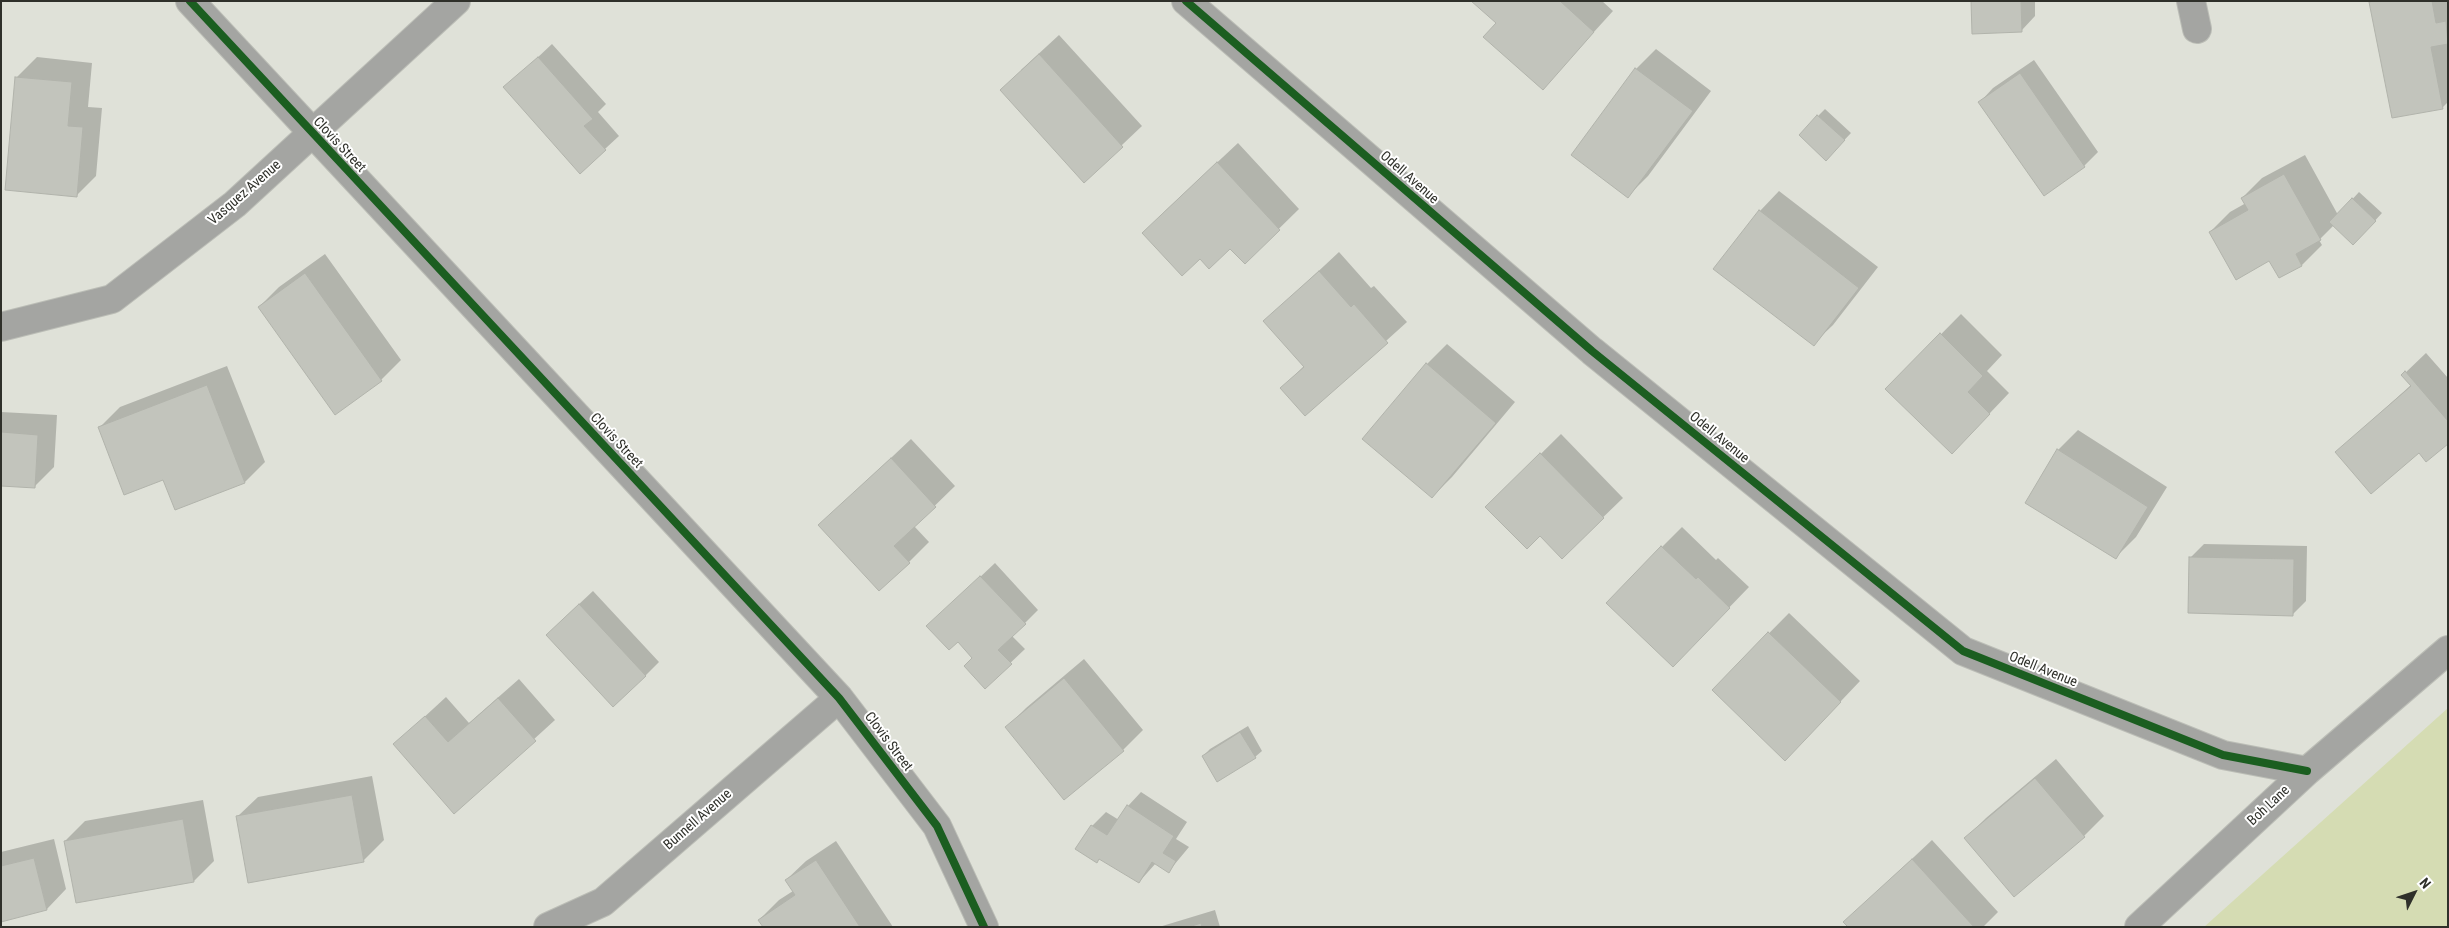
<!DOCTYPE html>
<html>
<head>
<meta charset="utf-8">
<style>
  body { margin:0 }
  #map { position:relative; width:2449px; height:928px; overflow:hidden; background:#dfe1d8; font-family:"Roboto Condensed",sans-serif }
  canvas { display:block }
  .frame { position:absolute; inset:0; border:2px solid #2f302a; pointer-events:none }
  .north { position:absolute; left:2389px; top:868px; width:50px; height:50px; -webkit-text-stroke:4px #fff; paint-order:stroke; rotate:49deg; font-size:14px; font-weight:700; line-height:20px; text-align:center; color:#2f302a }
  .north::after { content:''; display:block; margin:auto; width:18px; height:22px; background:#2f302a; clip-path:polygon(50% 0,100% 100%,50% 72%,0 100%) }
</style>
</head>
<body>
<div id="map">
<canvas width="2449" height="928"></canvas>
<div class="frame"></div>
<div class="north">N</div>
</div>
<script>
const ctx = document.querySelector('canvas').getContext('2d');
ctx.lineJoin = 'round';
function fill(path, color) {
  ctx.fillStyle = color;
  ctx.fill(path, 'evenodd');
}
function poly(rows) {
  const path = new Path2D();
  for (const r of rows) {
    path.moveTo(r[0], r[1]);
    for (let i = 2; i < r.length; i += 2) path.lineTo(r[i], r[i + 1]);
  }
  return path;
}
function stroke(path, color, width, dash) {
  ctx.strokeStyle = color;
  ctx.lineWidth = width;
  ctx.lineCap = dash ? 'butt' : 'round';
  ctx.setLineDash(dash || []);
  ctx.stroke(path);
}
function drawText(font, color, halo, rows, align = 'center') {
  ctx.font = font + ' "Roboto Condensed",sans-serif';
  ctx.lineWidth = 4;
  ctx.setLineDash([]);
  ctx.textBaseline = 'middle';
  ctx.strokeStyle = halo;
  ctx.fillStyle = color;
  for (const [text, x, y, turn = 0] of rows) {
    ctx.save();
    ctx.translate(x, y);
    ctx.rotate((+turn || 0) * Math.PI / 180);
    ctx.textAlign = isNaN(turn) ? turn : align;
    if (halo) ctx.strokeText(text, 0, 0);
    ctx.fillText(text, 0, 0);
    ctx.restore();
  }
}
const green = poly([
  [2448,708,2448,927,2204,927]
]);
const shadow = poly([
  [1473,1,1602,1,1613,11,1543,88,1498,23],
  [1972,1,2035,1,2035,16,2022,30],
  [2371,1,2448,1,2448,102,2443,107,2393,117],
  [1059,35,1142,126,1084,181,1021,70],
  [552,44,606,104,598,112,619,136,580,172,505,88],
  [1656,49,1711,91,1648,176,1628,196,1636,69],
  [37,57,92,63,88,107,102,108,96,176,76,196,17,77],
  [2034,60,2098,152,2084,166,2044,194,1980,102,1993,88],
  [1825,109,1851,133,1832,153,1818,116],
  [1238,143,1299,209,1245,262,1230,247,1163,213],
  [2305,155,2338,215,2359,192,2382,213,2360,237,2334,225,2319,240,2322,245,2302,265,2280,277,2270,260,2210,232,2230,212,2246,203,2242,198,2262,178],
  [1779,191,1878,267,1833,325,1813,344,1760,211],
  [1339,252,1371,288,1374,286,1407,322,1305,414,1282,388,1304,366,1265,321],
  [325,254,401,360,381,380,259,307,279,287],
  [1961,314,2002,355,1987,371,2009,393,1972,432,1887,389],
  [1447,344,1515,402,1452,477,1432,497,1427,364],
  [2426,353,2448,378,2448,442,2419,451,2337,452,2411,385,2403,375],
  [227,366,265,462,245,482,176,509,164,479,100,427,120,407],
  [1,412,57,415,54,467,34,487,1,485],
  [2078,430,2167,487,2136,537,2116,557,2058,450],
  [1561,434,1623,498,1562,557,1540,534,1487,507],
  [911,439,955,486,914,526,929,542,909,562,820,525],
  [1682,527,1716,560,1718,558,1749,587,1693,645,1662,547],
  [2204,544,2307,546,2306,601,2292,615,2190,558],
  [995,563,1038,610,1012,636,1025,649,985,687,974,657,942,613],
  [593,591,659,662,645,676,561,621],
  [1789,613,1860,681,1805,739,1713,690],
  [1084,659,1143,730,1123,750,1006,728,1026,708],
  [519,679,555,720,454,812,395,744,446,697,469,723],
  [1248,726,1262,751,1255,757,1203,756,1210,749],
  [2056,759,2104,816,2084,836,2014,895,1966,838,1986,818],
  [372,776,384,840,364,860,238,816,258,797],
  [1141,792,1187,822,1176,839,1189,847,1169,871,1156,863,1139,882,1092,826,1106,812,1119,820,1128,806],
  [203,800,214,861,194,881,65,841,85,821],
  [54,839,66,889,47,909,1,921,1,852],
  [1932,840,1998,912,1983,927,1849,927,1845,922],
  [836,841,893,927,764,927,759,920,779,900,793,891,786,880,806,861],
  [1215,910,1220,927,1159,927]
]);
const building = poly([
  [1471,1,1560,1,1594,32,1543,90,1483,37,1496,23,1471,1],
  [1971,1,2021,1,2022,32,1972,34,1971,1],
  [2374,1,2432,1,2436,23,2446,21,2448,44,2431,47,2443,109,2392,118,2369,2,2374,1],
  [1039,54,1123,147,1084,183,1000,90,1039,54],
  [538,57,593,119,584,126,606,150,580,174,503,87,538,57],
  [1635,68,1693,111,1628,198,1571,155,1635,68],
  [2020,73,2085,167,2044,196,1978,102,2020,73],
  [15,77,72,82,68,126,83,127,77,197,5,190,15,77],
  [1817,115,1845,140,1826,161,1799,135,1817,115],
  [1217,162,1280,230,1245,264,1230,249,1209,269,1200,259,1182,276,1142,233,1217,162],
  [2284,174,2321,240,2296,254,2302,266,2279,278,2269,261,2236,280,2209,232,2248,210,2241,198,2284,174],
  [2352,198,2376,221,2353,245,2329,222,2352,198],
  [1759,210,1859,288,1814,346,1713,269,1759,210],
  [1319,271,1351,307,1354,304,1388,343,1305,416,1280,388,1304,367,1263,321,1319,271],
  [305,273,382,381,335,415,258,307,305,273],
  [1940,333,1983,376,1968,392,1990,414,1952,454,1885,389,1940,333],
  [1426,363,1496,423,1432,498,1362,439,1426,363],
  [2405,371,2448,421,2448,444,2426,462,2419,453,2371,494,2335,452,2411,386,2401,375,2405,371],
  [207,385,245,483,175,510,163,480,124,495,98,427,207,385],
  [1,432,38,435,35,488,1,486,1,432],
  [2057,449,2148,507,2116,559,2025,503,2057,449],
  [1540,453,1604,518,1562,559,1540,536,1527,549,1485,507,1540,453],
  [891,458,936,507,894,546,910,563,879,591,818,525,891,458],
  [1661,546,1696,579,1698,577,1730,608,1673,667,1606,603,1661,546],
  [2189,557,2294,559,2293,616,2188,613,2189,557],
  [980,576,1026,624,998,650,1012,664,985,689,964,666,972,658,958,642,949,650,926,626,980,576],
  [579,604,646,676,613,707,546,635,579,604],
  [1768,632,1841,702,1785,761,1712,690,1768,632],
  [1064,678,1124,751,1064,800,1005,727,1064,678],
  [498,698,536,741,454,814,393,744,425,716,448,742,498,698],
  [1240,732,1256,758,1217,782,1202,756,1240,732],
  [2035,778,2085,837,2014,897,1964,838,2035,778],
  [352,795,364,862,248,883,236,816,352,795],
  [1127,805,1174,836,1163,853,1176,861,1169,873,1152,862,1139,883,1099,859,1097,863,1075,849,1091,825,1107,835,1127,805],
  [183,819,194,882,76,903,64,841,183,819],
  [34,858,47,910,1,922,1,866,34,858],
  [1912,859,1974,927,1848,927,1843,922,1912,859],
  [816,860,860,927,763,927,758,920,795,895,785,880,816,860],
  [1201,923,1202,927,1189,927,1201,923]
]);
const minor = poly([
  [190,1,839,698,937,826,984,927],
  [1186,1,1592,351,1963,651,2223,755,2307,771],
  [2191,1,2197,29],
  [1,327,112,299,235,204,456,1],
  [548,927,603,902,839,698],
  [2139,927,2307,771,2448,650]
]);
const cycleway = poly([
  [190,1,839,698,937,826,984,927],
  [1186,1,1592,351,1963,651,2223,755,2307,771]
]);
const streetNames = [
  ["Clovis Street",339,145,47],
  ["Odell Avenue",1409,178,41],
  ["Vasquez Avenue",245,193,-41],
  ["Odell Avenue",1719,438,39],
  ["Clovis Street",616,441,47],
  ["Odell Avenue",2043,670,22],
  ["Clovis Street",888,742,53],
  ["Boh Lane",2269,806,-43],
  ["Bunnell Avenue",698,820,-41]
];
fill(green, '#d5dcb3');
fill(shadow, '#0003');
fill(building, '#c2c4bc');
stroke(building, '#b1b3ab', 1);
stroke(minor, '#bbbdb6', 30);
stroke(minor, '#a4a5a2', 28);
stroke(cycleway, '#1b5e20', 8);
drawText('14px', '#2f302a', '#fff', streetNames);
</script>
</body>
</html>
